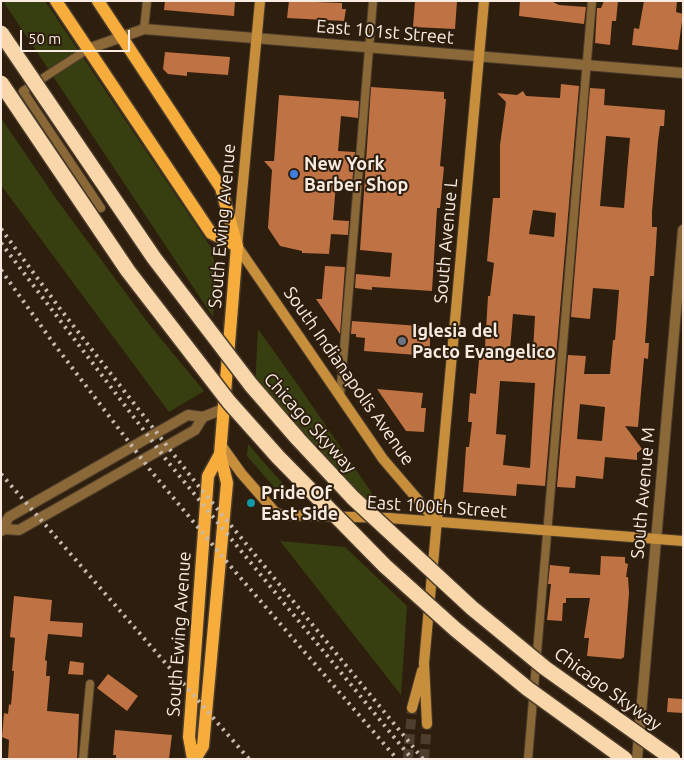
<!DOCTYPE html>
<html>
<head>
<meta charset="utf-8">
<style>
  body { margin:0 }
  #map { position:relative; width:684px; height:760px; overflow:hidden; background:#2e1e0d; font-family:Ubuntu,sans-serif }
  canvas { display:block }
  .frame { position:absolute; inset:0; border:2px solid #f8ece2; pointer-events:none }
  .scale { position:absolute; left:20px; top:30px; width:110px; height:22px; box-sizing:border-box; border:2px solid #f8ece2; border-top:0; padding-left:6px; font-size:15px; line-height:18px; white-space:nowrap; color:#f8ece2; -webkit-text-stroke:4px #2e1e0d; paint-order:stroke }
</style>
</head>
<body>
<div id="map">
<canvas width="684" height="760"></canvas>
<div class="frame"></div>
<div class="scale">50 m</div>
</div>
<script>
const ctx = document.querySelector('canvas').getContext('2d');
ctx.lineJoin = 'round';
function fill(path, color) {
  ctx.fillStyle = color;
  ctx.fill(path, 'evenodd');
}
function poly(rows) {
  const path = new Path2D();
  for (const r of rows) {
    path.moveTo(r[0], r[1]);
    for (let i = 2; i < r.length; i += 2) path.lineTo(r[i], r[i + 1]);
  }
  return path;
}
function stroke(path, color, width, dash) {
  ctx.strokeStyle = color;
  ctx.lineWidth = width;
  ctx.lineCap = dash ? 'butt' : 'round';
  ctx.setLineDash(dash || []);
  ctx.stroke(path);
}
function drawText(font, color, halo, rows, align = 'center') {
  ctx.font = font + ' Ubuntu,sans-serif';
  ctx.lineWidth = 4;
  ctx.setLineDash([]);
  ctx.textBaseline = 'middle';
  ctx.strokeStyle = halo;
  ctx.fillStyle = color;
  for (const [text, x, y, turn = 0] of rows) {
    ctx.save();
    ctx.translate(x, y);
    ctx.rotate((+turn || 0) * Math.PI / 180);
    ctx.textAlign = isNaN(turn) ? turn : align;
    if (halo) ctx.strokeText(text, 0, 0);
    ctx.fillText(text, 0, 0);
    ctx.restore();
  }
}
const green = poly([
  [3,1,45,1,212,249,217,276,213,317],
  [1,118,57,200,148,323,204,391,169,412,60,265,1,185],
  [258,329,300,388,378,502,369,502,255,388],
  [248,444,268,467,298,500,286,501,247,456],
  [280,541,345,547,407,606,401,695]
]);
const building = poly([
  [165,1,235,1,234,16,164,10],
  [289,1,342,3,342,9,346,9,344,21,287,18],
  [415,1,457,1,455,29,413,27],
  [520,1,551,1,559,5,586,7,584,24,519,16],
  [604,1,618,1,616,21,612,21,610,45,595,43,597,8,601,8],
  [644,1,677,1,676,12,683,14,678,50,632,45,634,28,639,29],
  [165,52,230,57,228,75,187,72,187,76,168,74,163,69],
  [561,84,579,86,545,486,517,484,516,496,463,492,466,447,469,447,472,422,468,422,470,393,476,394,480,348,485,347,488,296,490,296,494,263,487,261,493,198,500,198,500,145,506,102,497,93,517,95,523,91,526,96,560,98],
  [533,210,556,213,554,237,529,234],
  [513,314,535,316,533,351,510,350],
  [500,381,535,383,530,468,503,465,506,435,496,434],
  [371,87,444,92,444,99,446,99,440,166,444,167,440,208,437,208,432,291,372,287,372,290,355,288,356,274,390,277,392,253,360,250],
  [590,88,605,89,604,105,665,110,664,126,660,126,658,141,652,212,652,227,657,227,656,244,654,276,650,276,645,343,649,343,648,359,644,358,638,427,625,426,642,449,637,453,637,460,605,457,603,479,576,476,575,488,557,487,568,355,586,356,584,374,610,374,613,340,615,340,619,290,593,288,590,319,571,317],
  [606,136,630,138,624,208,600,206],
  [580,404,605,407,602,441,577,439],
  [279,95,359,101,358,118,341,116,338,151,355,152,352,184,336,183,333,220,349,221,348,235,331,234,329,254,302,253,302,251,280,246,268,228,272,170,264,161,274,161],
  [325,266,345,267,340,334,316,299,322,299],
  [352,321,419,326,419,335,430,336,430,348,418,347,417,355,364,351,365,338,356,337,356,334,351,334],
  [377,389,423,393,421,408,426,408,424,432,406,431],
  [601,556,625,557,625,563,628,564,626,577,628,577,629,593,624,657,621,659,587,656,589,638,584,638,590,598,566,598,566,603,563,603,562,621,547,620,551,584,548,584,550,565,570,567,569,573,600,575],
  [14,596,52,600,50,621,83,623,82,637,48,634,45,660,47,661,46,676,50,676,47,711,79,714,77,759,8,759,9,740,2,737,4,713,8,714,9,704,11,705,14,671,12,671,15,638,10,637],
  [70,661,84,663,83,675,68,674],
  [108,674,138,696,127,711,97,688],
  [668,698,683,699,683,713,667,712],
  [115,730,172,735,169,759,116,759,116,755,113,755]
]);
const secondaryTunnel = poly([
  [408,759,412,708],
  [424,759,427,724]
]);
const lane = poly([
  [144,29,147,1],
  [88,49,23,91,101,208],
  [340,397,373,1],
  [83,759,90,684],
  [528,759,592,1]
]);
const street = poly([
  [88,49,144,29,683,73],
  [4,529,19,530,195,430,203,417],
  [1,531,9,517,188,415,203,417,223,409],
  [637,759,683,230]
]);
const secondary = poly([
  [260,1,237,246,383,459,437,522],
  [221,445,241,473,275,512,282,515,389,518,683,541],
  [412,708,422,671],
  [427,724,424,663,484,1]
]);
const primary = poly([
  [56,1,211,233,237,246],
  [98,1,221,188,237,246,220,454,227,483,203,746,195,759],
  [193,759,189,737,208,476,220,454]
]);
const rail = poly([
  [1,229,61,310,196,483,423,759],
  [1,243,168,462,412,759],
  [1,270,54,344,151,471,232,568,397,759],
  [1,474,249,759]
]);
const highwayBridge = poly([
  [1,33,154,258,251,385,298,439,353,498,472,608,545,668,673,759],
  [1,83,128,271,229,402,278,457,385,566,455,629,528,689,625,759]
]);
const markers = [
  [294,174,5,"#3f7fe0"],
  [402,341,5,"#6b7280"],
  [251,503,5,"#0f9aa8"]
];
const streetNames = [
  ["East 101st Street",385,32,5],
  ["South Ewing Avenue",222,226,-85],
  ["South Avenue L",446,241,-85],
  ["South Indianapolis Avenue",349,376,55],
  ["Chicago Skyway",310,423,48],
  ["South Avenue M",643,493,-85],
  ["East 100th Street",437,507,4],
  ["South Ewing Avenue",179,634,-86],
  ["Chicago Skyway",608,689,36]
];
const poiNames = [
  ["New York",304,164],
  ["Barber Shop",304,185],
  ["Iglesia del",412,331],
  ["Pacto Evangelico",412,352],
  ["Pride Of",261,493],
  ["East Side",261,514]
];
fill(green, '#373f11');
fill(building, '#bf7243');
stroke(secondaryTunnel, '#4c3d2d', 10, [10, 5]);
stroke(lane, '#4a3b2b', 10);
stroke(street, '#4a3b2b', 12);
stroke(secondary, '#4a3b2b', 12);
stroke(primary, '#4a3b2b', 15);
stroke(lane, '#8b6838', 8);
stroke(street, '#8b6838', 10);
stroke(secondary, '#c78f3c', 10);
stroke(primary, '#f6ad3b', 12);
stroke(rail, '#c7baaf', 4, [2.5, 5]);
stroke(highwayBridge, '#4a3b2b', 18, []);
stroke(highwayBridge, '#f9d7aa', 15);
for (const [x, y, r, color] of markers) {
  const dot = new Path2D();
  dot.arc(x, y, r, 0, 2 * Math.PI);
  ctx.fillStyle = color;
  ctx.fill(dot);
  stroke(dot, '#2e1e0d', 2);
}
drawText('18px', '#f8ece2', '#2e1e0d', streetNames);
drawText('bold 18px', '#f8ece2', '#2e1e0d', poiNames, 'left');
</script>
</body>
</html>
